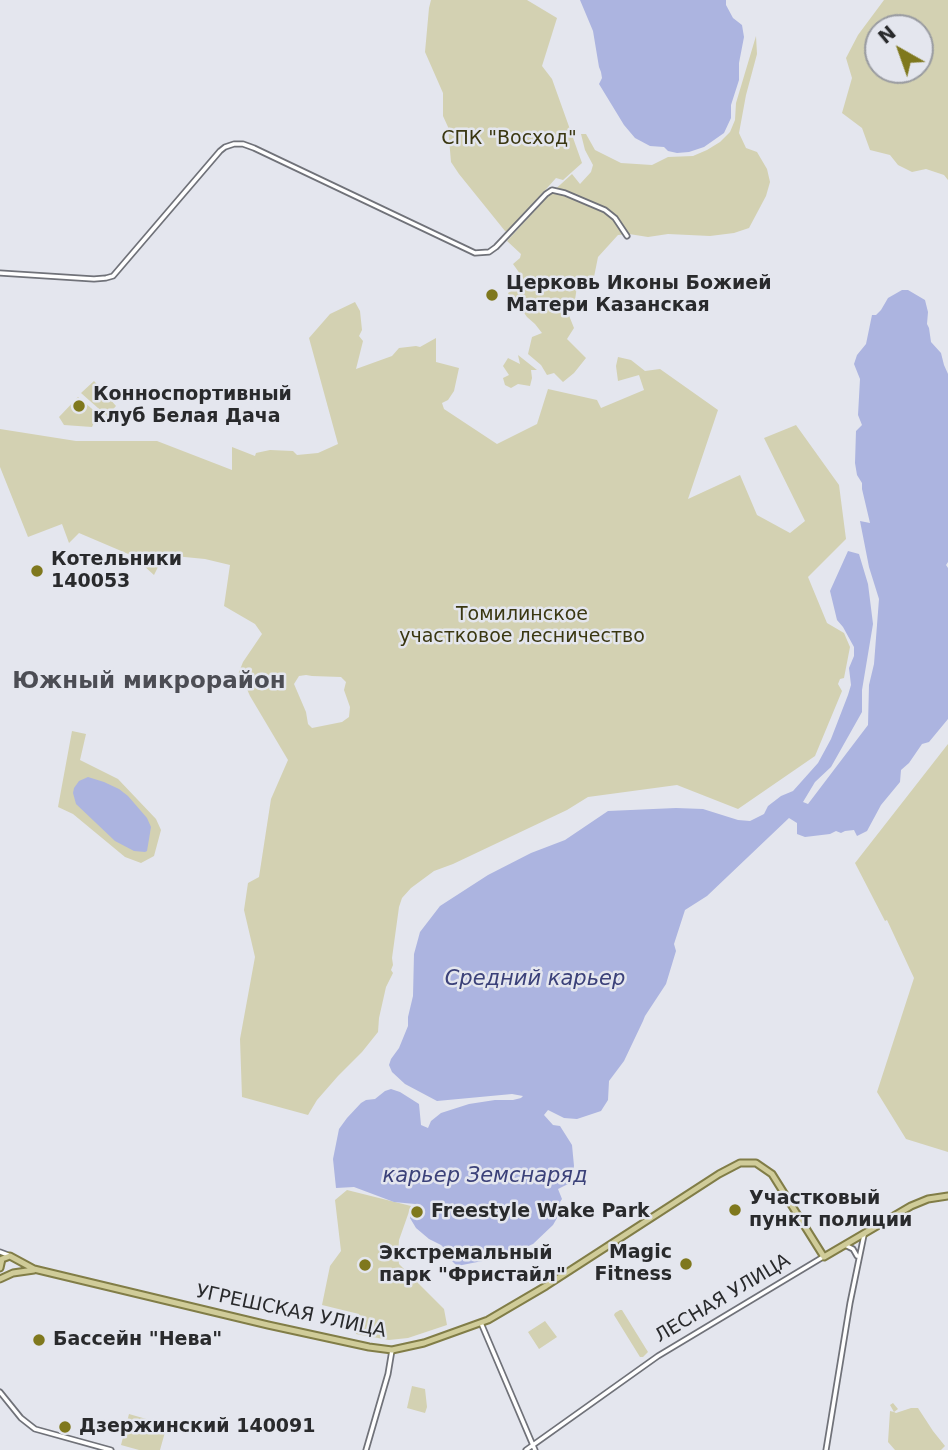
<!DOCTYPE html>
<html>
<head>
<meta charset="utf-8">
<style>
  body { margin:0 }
  #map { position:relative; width:948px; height:1450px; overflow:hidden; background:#e4e6ee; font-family:"DejaVu Sans",sans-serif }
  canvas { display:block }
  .north { position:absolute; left:864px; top:14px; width:70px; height:70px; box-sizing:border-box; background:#e4e6ee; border:2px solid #999ba0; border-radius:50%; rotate:320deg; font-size:19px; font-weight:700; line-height:28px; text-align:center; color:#292a2c }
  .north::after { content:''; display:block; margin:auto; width:24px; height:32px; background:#7f781d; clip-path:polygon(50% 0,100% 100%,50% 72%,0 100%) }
</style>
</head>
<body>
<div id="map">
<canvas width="948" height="1450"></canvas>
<div class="north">N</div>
</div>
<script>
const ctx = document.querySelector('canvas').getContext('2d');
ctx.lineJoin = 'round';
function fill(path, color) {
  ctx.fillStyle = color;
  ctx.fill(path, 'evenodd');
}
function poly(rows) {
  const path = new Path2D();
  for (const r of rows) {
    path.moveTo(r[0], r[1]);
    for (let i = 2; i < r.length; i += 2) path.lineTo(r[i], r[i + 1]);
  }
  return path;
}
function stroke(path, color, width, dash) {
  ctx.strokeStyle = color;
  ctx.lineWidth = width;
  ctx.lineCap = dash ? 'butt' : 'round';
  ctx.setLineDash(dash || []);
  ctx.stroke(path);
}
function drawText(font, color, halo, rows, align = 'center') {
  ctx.font = font + ' "DejaVu Sans",sans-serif';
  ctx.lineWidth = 5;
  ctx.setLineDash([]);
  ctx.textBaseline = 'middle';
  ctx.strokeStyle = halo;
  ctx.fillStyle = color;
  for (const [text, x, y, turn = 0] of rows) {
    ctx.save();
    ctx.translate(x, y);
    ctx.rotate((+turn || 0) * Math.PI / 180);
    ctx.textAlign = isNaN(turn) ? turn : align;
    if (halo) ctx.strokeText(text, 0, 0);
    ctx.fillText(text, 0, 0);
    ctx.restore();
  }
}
const green = poly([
  [431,0,527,0,557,18,542,66,552,79,582,163,563,180,556,178,508,232,505,231,459,174,451,162,448,127,443,116,443,93,425,52,429,8],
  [884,0,948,0,948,180,944,175,926,169,912,172,898,165,890,155,870,150,862,128,842,113,852,78,846,58,858,35],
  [878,28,920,28,920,70,878,70],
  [756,36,757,54,746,95,739,133,746,148,757,152,767,169,770,182,766,196,749,228,734,233,710,236,668,234,648,237,629,234,618,235,598,257,594,277,578,279,574,307,568,313,574,328,567,339,586,358,574,373,563,382,554,373,547,375,541,365,528,354,532,337,542,333,535,324,527,317,518,304,510,298,508,293,524,283,523,278,513,264,520,258,521,254,507,241,550,194,572,174,580,184,591,172,593,165,585,150,581,134,586,134,595,150,621,163,652,165,668,157,693,156,707,150,720,142,730,132,735,120,736,103],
  [355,302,360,311,362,330,359,336,363,341,356,369,392,356,399,348,416,346,420,347,436,338,436,362,459,368,454,391,448,400,442,403,444,409,497,444,537,424,548,389,597,400,601,408,644,390,639,375,618,381,616,366,618,357,631,360,645,371,660,369,718,410,688,499,740,475,757,515,790,533,805,521,764,438,796,425,839,485,846,539,808,577,827,623,844,633,850,647,844,678,840,679,838,684,842,691,815,756,738,809,677,785,588,797,567,810,453,864,434,871,411,888,402,898,399,907,392,958,393,965,391,970,393,973,386,987,379,1018,378,1032,362,1052,338,1076,317,1100,308,1115,242,1097,240,1039,255,957,244,910,248,883,259,877,271,799,288,760,250,696,243,680,237,677,243,662,262,634,255,624,224,606,230,565,205,559,164,555,154,575,133,556,79,533,69,543,62,524,28,537,0,467,0,429,76,441,157,441,232,470,232,447,255,456,256,453,270,450,293,451,297,455,318,453,338,444,309,338,330,314],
  [306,675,312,676,341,677,346,682,344,690,350,707,349,717,342,722,312,728,308,724,306,712,294,684,299,676],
  [518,355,537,370,531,370,532,378,530,386,518,384,511,388,505,385,503,378,509,375,503,366,508,358,520,364],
  [94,381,116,406,107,416,81,393],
  [78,397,98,414,92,427,64,425,59,417],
  [72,731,86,734,80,760,118,779,156,819,161,830,154,856,141,863,125,857,73,814,58,807],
  [948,744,948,1152,906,1139,877,1092,914,978,887,920,885,921,855,863],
  [347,1190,411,1206,399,1240,398,1254,399,1264,444,1309,447,1325,408,1338,389,1340,356,1334,359,1314,322,1305,330,1266,341,1251,335,1200],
  [620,1310,622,1310,648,1352,643,1357,640,1357,614,1315,615,1313],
  [545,1321,557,1337,539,1349,528,1332],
  [412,1386,425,1389,427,1407,425,1413,407,1408],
  [893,1403,898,1409,894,1412,896,1413,911,1408,918,1408,933,1431,945,1446,941,1450,895,1450,888,1442,890,1411,894,1412,890,1405],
  [129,1414,167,1425,160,1450,139,1450,121,1445]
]);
const water = poly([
  [580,0,726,0,726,5,733,18,742,25,744,37,739,63,739,80,731,105,731,118,724,133,704,147,689,152,677,153,668,151,664,147,650,146,635,138,624,125,599,84,602,78,601,72,599,67,593,31],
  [902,290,908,290,925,300,928,312,927,324,929,328,931,342,941,353,944,365,948,374,948,562,946,565,948,568,948,719,929,742,922,744,909,763,901,770,900,782,881,805,867,831,857,836,854,830,845,831,841,833,836,831,830,834,805,837,797,834,797,823,789,818,707,896,685,910,674,944,676,951,666,984,645,1016,643,1021,624,1061,609,1081,608,1100,601,1111,577,1119,564,1118,548,1110,544,1115,553,1125,560,1126,572,1145,574,1166,570,1183,558,1189,562,1199,560,1202,561,1211,553,1225,533,1244,503,1257,457,1266,450,1259,449,1253,441,1245,429,1239,416,1228,410,1218,415,1204,394,1202,354,1187,336,1188,333,1159,339,1129,347,1118,361,1103,366,1100,375,1099,385,1091,391,1089,400,1092,419,1104,421,1125,428,1128,431,1121,441,1113,469,1104,495,1100,513,1100,521,1098,523,1096,512,1094,437,1101,405,1084,392,1072,389,1065,391,1059,399,1048,408,1026,408,1017,413,996,414,954,420,932,440,906,488,875,531,853,565,840,608,811,676,808,703,809,738,820,750,821,764,814,768,806,781,796,793,791,818,763,831,739,848,695,851,685,849,668,854,656,854,647,843,627,837,620,830,591,848,551,859,554,868,584,873,624,862,690,862,712,831,767,815,782,803,802,808,804,868,725,869,685,874,664,879,599,869,567,860,521,870,523,862,489,862,483,857,475,855,463,856,431,862,425,858,415,860,379,854,364,857,355,866,344,872,315,876,315,881,310,888,298],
  [88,777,104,782,119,789,128,796,147,818,151,827,147,851,145,852,134,851,115,841,76,804,73,793,74,788,79,781]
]);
const minor = poly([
  [0,273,94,279,106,278,113,276,220,151,225,147,234,144,243,144,254,148,475,253,489,252,496,247,546,194,552,190,565,193,605,210,615,218,627,236],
  [845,1245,853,1249,857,1256],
  [0,1252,8,1255],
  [481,1323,535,1450],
  [0,1392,21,1418,35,1429,111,1450],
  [366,1450,388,1374,392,1350],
  [526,1450,658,1356,823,1257],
  [826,1450,850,1303,864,1235]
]);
const major = poly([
  [0,1268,2,1259,10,1256,34,1269,268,1325,369,1347,392,1350,424,1343,488,1320,546,1286,719,1174,740,1163,756,1163,772,1174,824,1257,911,1206,928,1199,948,1196],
  [0,1279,13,1273,34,1270]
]);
const markers = [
  [492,295,7,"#7f781d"],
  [79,406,7,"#7f781d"],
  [37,571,7,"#7f781d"],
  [735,1210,7,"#7f781d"],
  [417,1212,7,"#7f781d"],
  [686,1264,7,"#7f781d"],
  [365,1265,7,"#7f781d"],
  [39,1340,7,"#7f781d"],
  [65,1427,7,"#7f781d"]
];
const parkNames = [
  ["СПК \"Восход\"",509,139],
  ["Томилинское",522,615],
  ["участковое лесничество",522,637]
];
const poiNames = [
  ["Церковь Иконы Божией",506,284],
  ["Матери Казанская",506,306],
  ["Конноспортивный",93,395],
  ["клуб Белая Дача",93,417],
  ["Котельники",51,560],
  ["140053",51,582],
  ["Участковый",749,1199],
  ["пункт полиции",749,1221],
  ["Freestyle Wake Park",431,1212],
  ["Magic",672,1253,"right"],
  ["Fitness",672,1275,"right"],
  ["Экстремальный",379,1254],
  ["парк \"Фристайл\"",379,1276],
  ["Бассейн \"Нева\"",53,1340],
  ["Дзержинский 140091",79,1427]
];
const streetNames = [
  ["ЛЕСНАЯ УЛИЦА",723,1299,-31],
  ["УГРЕШСКАЯ УЛИЦА",291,1312,12]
];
const waterNames = [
  ["Средний карьер",535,980],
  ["карьер Земснаряд",485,1177]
];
const quarterNames = [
  ["Южный микрорайон",149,682]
];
fill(green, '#d3d1b2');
fill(water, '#acb4e0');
stroke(minor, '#707279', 7);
stroke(major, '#817d47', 9);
stroke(minor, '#fff', 3.5);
stroke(major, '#d0cc99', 5);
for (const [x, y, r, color] of markers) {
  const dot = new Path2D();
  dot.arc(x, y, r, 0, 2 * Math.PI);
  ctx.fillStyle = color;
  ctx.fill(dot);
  stroke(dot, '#e4e6ee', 2.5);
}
drawText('19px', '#3a3711', '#e4e6ee', parkNames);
drawText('bold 19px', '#292a2c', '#e4e6ee', poiNames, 'left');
drawText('19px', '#292a2c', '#e4e6ee', streetNames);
drawText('italic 21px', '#3b4179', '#e4e6ee', waterNames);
drawText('bold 23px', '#4c4d54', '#e4e6ee', quarterNames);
</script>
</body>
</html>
